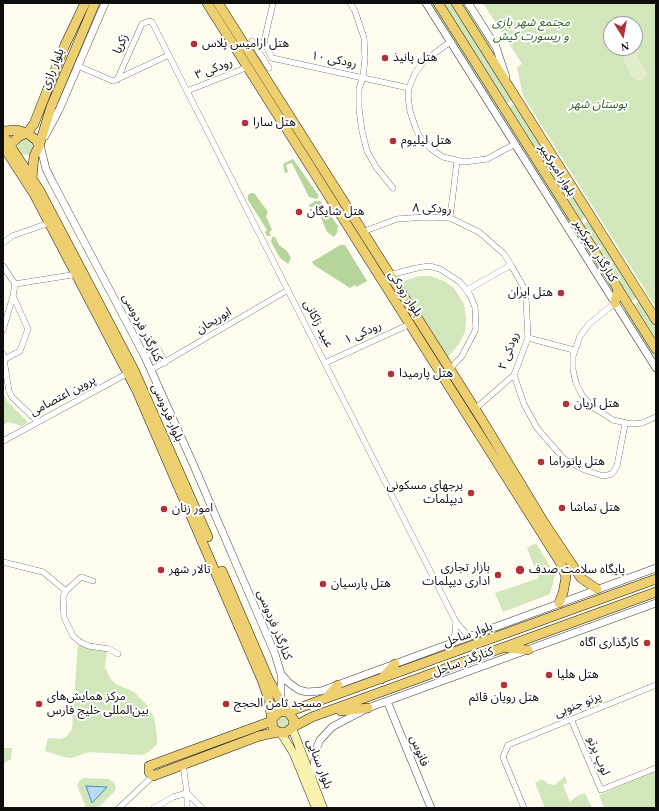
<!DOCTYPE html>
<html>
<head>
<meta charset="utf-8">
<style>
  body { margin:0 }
  #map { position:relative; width:659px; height:811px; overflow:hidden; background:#fefbef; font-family:"Times New Roman",serif }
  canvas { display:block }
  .frame { position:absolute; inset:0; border:4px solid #0d0d0d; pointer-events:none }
  .north { position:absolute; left:603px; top:16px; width:40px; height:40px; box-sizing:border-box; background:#fff; border:1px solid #9e9e9e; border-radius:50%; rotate:169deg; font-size:11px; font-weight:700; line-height:16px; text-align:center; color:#0d0d0d }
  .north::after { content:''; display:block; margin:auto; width:14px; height:18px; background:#b23036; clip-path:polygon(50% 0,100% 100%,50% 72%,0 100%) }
</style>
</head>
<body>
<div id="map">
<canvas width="659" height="811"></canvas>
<div class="frame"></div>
<div class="north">N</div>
</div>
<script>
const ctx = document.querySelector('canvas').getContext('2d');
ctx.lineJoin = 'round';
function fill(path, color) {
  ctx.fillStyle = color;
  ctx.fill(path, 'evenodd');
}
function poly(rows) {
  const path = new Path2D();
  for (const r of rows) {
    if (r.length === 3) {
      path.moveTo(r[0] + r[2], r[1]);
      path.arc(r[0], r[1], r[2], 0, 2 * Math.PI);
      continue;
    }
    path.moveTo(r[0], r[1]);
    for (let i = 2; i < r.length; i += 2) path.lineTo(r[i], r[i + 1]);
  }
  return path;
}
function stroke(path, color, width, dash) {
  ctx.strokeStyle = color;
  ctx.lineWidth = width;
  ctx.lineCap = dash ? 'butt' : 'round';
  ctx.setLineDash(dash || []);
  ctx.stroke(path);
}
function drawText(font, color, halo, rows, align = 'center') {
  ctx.font = font + ' "Times New Roman","Noto Sans Arabic",serif';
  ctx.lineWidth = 4;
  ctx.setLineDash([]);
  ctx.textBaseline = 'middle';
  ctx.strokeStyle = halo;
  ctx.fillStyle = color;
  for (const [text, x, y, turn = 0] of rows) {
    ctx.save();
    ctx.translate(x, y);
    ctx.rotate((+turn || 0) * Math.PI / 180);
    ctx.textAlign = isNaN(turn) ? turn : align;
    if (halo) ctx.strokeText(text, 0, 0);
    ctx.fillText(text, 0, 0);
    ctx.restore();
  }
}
const green = poly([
  [429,3,433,3,499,108,497,110],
  [443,3,451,3,512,100,507,103],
  [461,3,464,3,491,46,489,47],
  [483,3,656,3,656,307,523,96,517,67,522,64],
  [611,24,635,24,635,48,611,48],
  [514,104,563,181,562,185,557,184,509,107],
  [501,112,573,225,570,226,499,113],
  [25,147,8],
  [569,197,574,198,586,217,580,220,568,201],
  [588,221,636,298,631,301,583,224],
  [575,229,614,291,614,295,573,230],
  [419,276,430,276,444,281,454,288,464,304,466,319,465,332,459,344,447,358,399,283],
  [639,301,656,329,656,340,633,305],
  [626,309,656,357,656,362,624,311],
  [3,394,8,402,28,422,22,426,9,422,3,425],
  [536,543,555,575,550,594,503,612,495,593,539,578,527,548],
  [78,645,90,649,107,651,105,667,110,678,116,684,134,692,147,705,154,717,157,737,157,744,149,752,141,755,89,752,71,758,64,757,45,751,48,738,61,739,67,736,72,729],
  [283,722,6],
  [3,748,12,748,11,759,3,764],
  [656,771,656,808,604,808,599,795],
  [565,776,567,783,563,785,570,802,577,796,585,793,592,808,545,808,535,783,542,779,548,784,555,785],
  [83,778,109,779,114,783,116,787,114,792,98,808,86,808,77,785,79,781]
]);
const forest = poly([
  [293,159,319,196,317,199,309,197,292,163,286,165,288,172,285,173,283,164],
  [251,193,254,193,268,212,266,216,272,230,269,232,271,236,267,236,265,232,267,230,248,200,248,195],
  [315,201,320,201,322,203,338,226,337,233,334,237,327,232,318,211,316,211,314,206,310,208,309,205],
  [272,237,275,237,279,245,287,251,291,258,288,264,280,258,271,242],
  [340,245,345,245,367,281,356,287,355,285,350,288,314,265,312,262]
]);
const pitch = poly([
  [635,37,640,43,638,58,647,72,646,77,642,80,636,80,631,76,624,61,624,48,635,48]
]);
const water = poly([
  [86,786,107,787,92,803,86,786]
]);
const minor = poly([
  [350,3,355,11,364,38,365,58,363,77,359,89,359,109,362,131,367,151,376,167,393,188],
  [252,41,269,68],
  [264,42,273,3],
  [264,42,272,58],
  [450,42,424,61,415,73,409,88,408,96,410,111,416,129,421,139,431,149,443,157,464,162,487,159,515,144],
  [272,58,409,88],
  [78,66,113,81,169,55],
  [117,80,142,24,149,21,152,22,456,622,469,637],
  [187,91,248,67],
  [450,218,457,161],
  [362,232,397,219,426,217,450,218,479,232,504,254,511,265,523,286,526,299,528,338,514,375,475,409],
  [3,243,12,236,49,223],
  [3,266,15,284,13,296,3,330],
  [389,275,417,268,429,266,440,269,460,282,470,295,475,307,476,329,462,356,449,370],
  [15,284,78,274],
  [467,290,511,265],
  [615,303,589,324,580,336,573,356,573,370,576,383,582,395,591,406,613,420,631,424,642,423,656,417],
  [528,338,574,350],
  [3,354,9,391,12,397,38,422],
  [145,357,158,349,165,363],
  [5,359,20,351,28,329,13,296],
  [325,363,410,324],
  [151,370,288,290],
  [514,375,524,404,537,428,564,459,585,470,603,476,612,474,617,466,625,424],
  [3,441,130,372],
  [3,562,43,572,66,591],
  [93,581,81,577,66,591,63,597,64,617,73,636,80,642,89,646,109,649,118,654],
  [451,643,455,634,456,622],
  [571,719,601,790,656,768],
  [183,764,187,793,187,808],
  [187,793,202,808],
  [119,808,153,776],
  [154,808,173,797,187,793],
  [524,808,503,757,508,745,656,685]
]);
const tertiary = poly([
  [426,3,656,368],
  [468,3,496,47,506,77],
  [45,136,59,110,105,3],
  [40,145,46,169,53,183,145,357,194,466,275,654,281,674,281,702],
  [281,674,289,683,299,690,307,692,321,691,656,568],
  [387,701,431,808],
  [312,777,317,747,320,740,332,727,347,719,368,708,656,603]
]);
const secondary = poly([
  [292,728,323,808],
  [281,733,294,754,316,808]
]);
const primary = poly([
  [207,3,560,562,566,577,563,593,559,603],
  [218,3,482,420,545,524,581,578,597,589],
  [438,3,656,349],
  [456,3,656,320],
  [3,131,17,130,27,133,36,140,39,146],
  [3,135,40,191,134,370,208,537],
  [3,146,34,194,137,391,262,680,269,700,273,728,278,732,285,733,293,727,294,720,288,712,279,712,272,719],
  [9,150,10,145,18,137,27,133,34,124,65,45,85,3],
  [32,178,34,156,39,146,51,107,95,3],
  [615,303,618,288],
  [222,571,268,678,286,712],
  [507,648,528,650],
  [381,679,395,664],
  [326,698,338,685],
  [341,711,368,708],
  [288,712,656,579],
  [272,721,149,766,149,772,153,776,259,736,278,732],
  [293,727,312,717,656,592]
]);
const markers = [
  [194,44,4,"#b23036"],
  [385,58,4,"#b23036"],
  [245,123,4,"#b23036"],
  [393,141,4,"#b23036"],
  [299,212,4,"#b23036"],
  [561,293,4,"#b23036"],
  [391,374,4,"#b23036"],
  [566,404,4,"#b23036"],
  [541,462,4,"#b23036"],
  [471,493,4,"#b23036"],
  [562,508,4,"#b23036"],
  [164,509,4,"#b23036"],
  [161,570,4,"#b23036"],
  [520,570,5,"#b23036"],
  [498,575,4,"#b23036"],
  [323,584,4,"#b23036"],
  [647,643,4,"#b23036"],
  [549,675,4,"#b23036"],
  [504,685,4,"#b23036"],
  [39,704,4,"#b23036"],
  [226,704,4,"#b23036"]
];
const parkNames = [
  ["مجتمع شهر بازی",531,23],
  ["و ریسورت کیش",531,37],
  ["بوستان شهر",598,105]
];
const streetNames = [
  ["زکریا",121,44,-66],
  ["رودکی ۱۰",334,60,11],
  ["بلوار رازی",53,69,-68],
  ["رودکی ۳",214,69,-21],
  ["بلوار امیرکبیر",557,170,58],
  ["رودکی ۸",432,209,3],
  ["کنارگذر امیرکبیر",595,251,58],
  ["بلوار رودکی",405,294,57],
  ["ابوریحان",214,321,-31],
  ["عبید زاکانی",318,324,63],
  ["کنارگذر فردوسی",142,328,63],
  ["رودکی ۱",363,333,-24],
  ["رودکی ۲",509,351,-70],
  ["پروین اعتصامی",63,396,-28],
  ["بلوار فردوسی",167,413,66],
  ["کنارگذر فردوسی",274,625,68],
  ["بلوار ساحل",468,635,-20],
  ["کنارگذر ساحل",463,662,-20],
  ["پرتو جنوبی",578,705,-22],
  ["فانوس",419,751,68],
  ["لوپ پرتو",598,756,68],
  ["بلوار سنایی",319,764,69]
];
const poiNames = [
  ["هتل ارامیس پلاس",202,44],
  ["هتل پانیذ",393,58],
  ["هتل سارا",253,123],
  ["هتل لیلیوم",401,141],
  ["هتل شایگان",307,212],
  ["هتل ایران",553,293,"right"],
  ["هتل پارمیدا",399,374],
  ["هتل آریان",574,404],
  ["هتل پانوراما",549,462],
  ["برجهای مسکونی",463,486,"right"],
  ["دیپلمات",463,500,"right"],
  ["هتل تماشا",570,508],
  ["امور زنان",172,509],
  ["بازار تجاری",490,568,"right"],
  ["اداری دیپلمات",490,582,"right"],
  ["تالار شهر",169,570],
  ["پایگاه سلامت صدف",529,570],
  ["هتل پارسیان",331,584],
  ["کارگذاری آگاه",639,643,"right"],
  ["هتل هلیا",557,675],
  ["مرکز همایش‌های",47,697],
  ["بین‌المللی خلیج فارس",47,711],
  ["هتل رویان قائم",504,698,"center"],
  ["مسجد ثامن الحجج",234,704]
];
fill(green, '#d1e6bb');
fill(forest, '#b5d59b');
fill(pitch, '#e2edcc');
fill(water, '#b7dbf1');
stroke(water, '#448fc2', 1);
stroke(minor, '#404040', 6);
stroke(tertiary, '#404040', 8);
stroke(secondary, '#2f2f2f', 9);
stroke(primary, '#1e1e1e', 10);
stroke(minor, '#fff', 5.5);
stroke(tertiary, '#fff', 7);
stroke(secondary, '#f9f1af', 8);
stroke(primary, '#eecf6f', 9);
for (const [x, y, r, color] of markers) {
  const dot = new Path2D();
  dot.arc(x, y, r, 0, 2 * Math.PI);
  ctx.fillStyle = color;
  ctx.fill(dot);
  stroke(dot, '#fff', 1.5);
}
drawText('italic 12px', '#2f6023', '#fff', parkNames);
drawText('12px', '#0d0d0d', '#fff', streetNames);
drawText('12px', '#0d0d0d', '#fff', poiNames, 'left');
</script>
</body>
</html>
